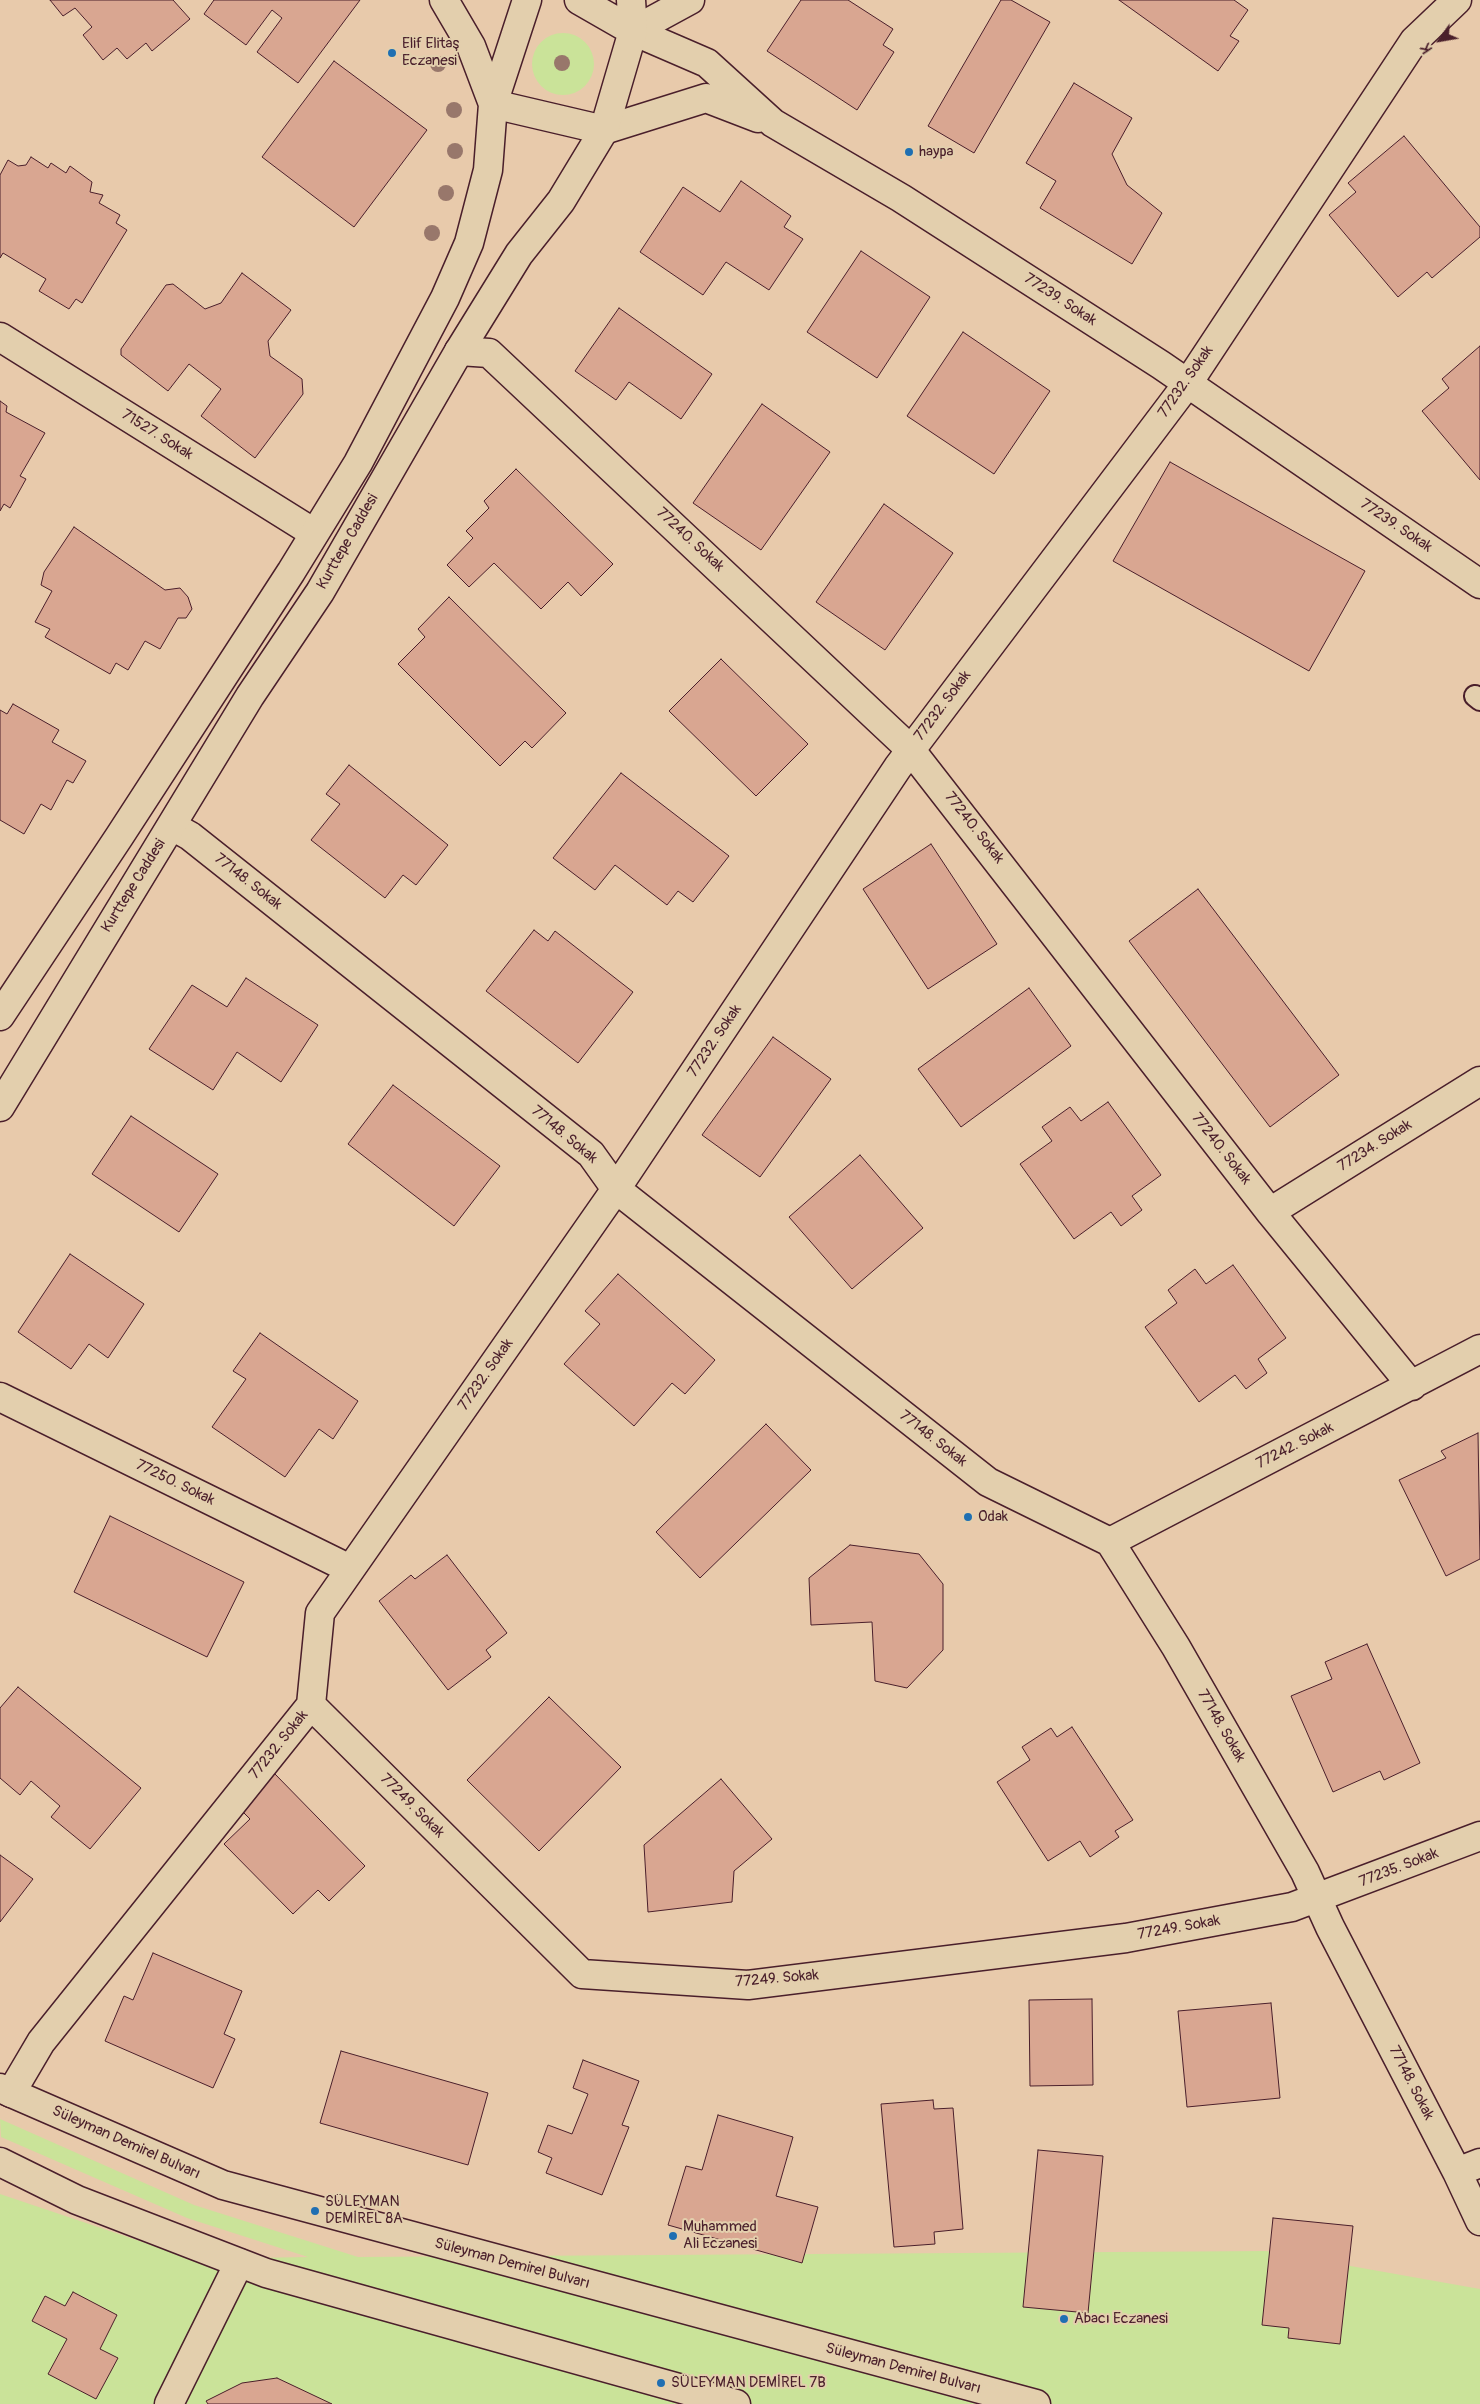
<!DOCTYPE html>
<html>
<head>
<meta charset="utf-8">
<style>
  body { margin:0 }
  #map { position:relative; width:1480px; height:2404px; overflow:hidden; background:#e8caab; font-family:Pangolin,sans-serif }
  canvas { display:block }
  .north { position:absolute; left:1415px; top:15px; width:50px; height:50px; -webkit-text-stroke:4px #e3cfad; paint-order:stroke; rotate:238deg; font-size:14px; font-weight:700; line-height:20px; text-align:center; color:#4a1f2b }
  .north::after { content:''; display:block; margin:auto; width:18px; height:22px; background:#4a1f2b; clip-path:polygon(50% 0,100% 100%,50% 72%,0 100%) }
</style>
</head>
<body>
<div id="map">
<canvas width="1480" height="2404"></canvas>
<div class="north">K</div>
</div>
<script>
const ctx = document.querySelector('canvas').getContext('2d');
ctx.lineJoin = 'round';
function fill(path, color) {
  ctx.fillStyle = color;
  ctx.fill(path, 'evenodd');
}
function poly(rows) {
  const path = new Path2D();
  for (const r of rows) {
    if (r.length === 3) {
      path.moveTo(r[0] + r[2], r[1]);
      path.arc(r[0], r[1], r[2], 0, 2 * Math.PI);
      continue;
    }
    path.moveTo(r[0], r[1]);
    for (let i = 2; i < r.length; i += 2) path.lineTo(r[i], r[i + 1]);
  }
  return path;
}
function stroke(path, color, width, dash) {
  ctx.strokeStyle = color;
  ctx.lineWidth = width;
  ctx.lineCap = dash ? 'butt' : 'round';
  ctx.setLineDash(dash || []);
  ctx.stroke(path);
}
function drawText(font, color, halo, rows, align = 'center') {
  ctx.font = font + ' Pangolin,sans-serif';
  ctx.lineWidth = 4;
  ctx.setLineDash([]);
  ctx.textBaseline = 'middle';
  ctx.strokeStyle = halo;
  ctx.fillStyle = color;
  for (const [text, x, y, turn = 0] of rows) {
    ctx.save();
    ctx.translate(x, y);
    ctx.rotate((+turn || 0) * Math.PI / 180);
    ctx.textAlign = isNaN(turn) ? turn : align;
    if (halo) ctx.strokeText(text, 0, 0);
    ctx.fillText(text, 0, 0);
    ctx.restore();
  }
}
const green = poly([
  [563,64,31],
  [0,2119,194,2205,358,2257,1266,2251,1480,2289,1480,2404,0,2404,0,2194,193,2259,308,2257,187,2218,1,2137]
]);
const building = poly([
  [50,0,173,0,190,19,152,51,146,43,127,59,117,48,103,60,83,35,92,27,75,8,63,16,50,0],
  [214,0,360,0,298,83,257,52,282,18,272,10,246,45,204,14,214,0],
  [801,0,848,0,893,29,883,45,894,52,857,110,767,51,801,0],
  [1001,0,1011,0,1050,22,974,153,928,126,1001,0],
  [1119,0,1234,0,1248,10,1230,36,1239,41,1218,71,1119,0],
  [334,61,427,130,354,227,262,157,334,61],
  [1074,83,1132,118,1112,154,1127,185,1162,213,1132,264,1040,208,1056,181,1026,163,1074,83],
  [1404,136,1480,227,1480,237,1432,278,1427,272,1398,297,1329,215,1356,192,1348,183,1404,136],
  [31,157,48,168,51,163,66,173,70,166,92,182,90,192,103,195,99,203,120,215,116,223,127,230,82,303,76,299,69,309,39,291,46,279,3,253,0,258,0,175,8,160,18,166,26,165,31,157],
  [741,181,791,216,784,227,803,239,769,290,726,262,703,295,640,252,683,187,720,212,741,181],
  [861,251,930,297,877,378,807,332,861,251],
  [242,273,291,310,268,341,270,356,302,379,303,394,255,458,201,416,221,389,189,364,168,391,121,355,121,349,166,285,173,284,205,309,221,303,242,273],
  [619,308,712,374,681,419,629,382,616,400,575,371,619,308],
  [963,332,1050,391,994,474,907,416,963,332],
  [1480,346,1480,480,1422,411,1449,388,1442,379,1480,346],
  [0,401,7,406,6,412,45,433,20,476,26,479,10,508,4,504,0,511,0,401],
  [762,404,830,452,761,550,693,503,762,404],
  [1170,462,1365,571,1309,671,1113,561,1170,462],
  [516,469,613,564,581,596,568,582,541,609,494,563,469,587,447,565,473,538,466,531,489,508,484,501,516,469],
  [884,504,953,553,885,650,816,602,884,504],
  [74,527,165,590,180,588,188,597,192,609,186,618,178,618,160,649,145,641,128,670,116,663,110,674,45,637,50,629,35,622,52,591,41,585,44,572,74,527],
  [449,597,566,713,532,748,525,741,500,766,398,664,425,637,418,629,449,597],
  [721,659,808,744,756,796,669,711,721,659],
  [13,704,59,730,52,742,86,761,73,783,67,780,51,810,41,804,24,834,0,820,0,710,7,714,13,704],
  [349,765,448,845,416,885,403,875,385,898,311,840,340,804,326,794,349,765],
  [621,773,729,856,693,902,678,891,667,905,615,865,595,890,553,858,621,773],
  [931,844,997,944,928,989,863,889,931,844],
  [1198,889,1339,1075,1270,1127,1129,941,1198,889],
  [534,930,548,941,555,931,633,992,578,1063,486,991,534,930],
  [246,978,318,1025,281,1082,237,1052,213,1090,149,1049,192,985,227,1007,246,978],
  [1029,988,1071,1046,961,1127,918,1069,1029,988],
  [773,1037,831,1079,760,1177,702,1135,773,1037],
  [393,1085,500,1166,454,1226,348,1144,393,1085],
  [1108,1102,1161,1175,1132,1196,1142,1210,1121,1226,1111,1212,1074,1239,1020,1164,1052,1141,1042,1127,1070,1107,1081,1121,1108,1102],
  [131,1116,218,1174,179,1232,92,1174,131,1116],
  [860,1155,923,1228,852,1289,789,1217,860,1155],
  [70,1254,144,1304,108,1358,89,1344,71,1369,18,1332,70,1254],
  [1233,1265,1286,1338,1258,1359,1267,1373,1246,1389,1235,1375,1199,1402,1145,1327,1177,1303,1168,1290,1195,1269,1206,1284,1233,1265],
  [618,1274,715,1360,685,1394,672,1383,634,1426,564,1364,600,1324,585,1311,618,1274],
  [260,1333,358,1401,333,1439,319,1429,285,1477,212,1427,246,1379,233,1371,260,1333],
  [766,1424,811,1470,700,1578,656,1532,766,1424],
  [1478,1433,1480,1559,1446,1576,1399,1480,1446,1458,1441,1451,1478,1433],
  [110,1516,244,1582,207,1657,74,1592,110,1516],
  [850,1545,919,1554,943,1584,943,1650,907,1688,875,1681,872,1622,811,1625,809,1578,850,1545],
  [447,1555,507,1633,486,1650,491,1657,448,1690,379,1601,411,1575,415,1579,447,1555],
  [1367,1644,1420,1763,1384,1780,1380,1771,1333,1792,1291,1696,1332,1679,1325,1662,1367,1644],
  [18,1687,141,1788,90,1849,51,1817,60,1806,31,1781,20,1795,0,1778,0,1708,18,1687],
  [549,1697,621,1767,539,1851,467,1780,549,1697],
  [1072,1727,1133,1820,1115,1831,1119,1837,1090,1857,1080,1841,1048,1861,997,1782,1030,1760,1022,1747,1051,1728,1057,1737,1072,1727],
  [274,1773,365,1866,329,1901,318,1890,293,1914,224,1844,250,1819,239,1808,274,1773],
  [721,1779,772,1839,734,1871,732,1902,648,1912,644,1845,721,1779],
  [0,1855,33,1879,0,1922,0,1855],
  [153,1953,242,1991,224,2034,235,2039,213,2088,105,2041,124,1996,133,2000,153,1953],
  [1092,1999,1093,2085,1030,2086,1029,2000,1092,1999],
  [1271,2003,1280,2098,1187,2107,1178,2011,1271,2003],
  [341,2051,488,2093,468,2165,320,2123,341,2051],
  [583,2060,639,2081,622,2125,629,2127,602,2195,546,2173,552,2158,538,2152,548,2125,572,2134,588,2094,573,2088,583,2060],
  [933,2100,934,2109,953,2108,963,2229,934,2232,935,2244,894,2247,881,2104,933,2100],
  [718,2115,793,2137,776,2196,818,2207,802,2263,668,2225,686,2166,702,2170,718,2115],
  [1038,2150,1103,2156,1088,2313,1023,2307,1038,2150],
  [1273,2218,1353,2226,1340,2344,1288,2338,1289,2328,1262,2325,1273,2218],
  [73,2292,117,2315,100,2349,118,2358,96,2399,48,2374,67,2339,32,2321,45,2296,65,2306,73,2292],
  [277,2378,332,2404,208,2404,206,2401,242,2383,277,2378]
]);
const lane = poly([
  [1475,696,1480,700]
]);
const street = poly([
  [633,31,707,63,773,123,901,198,1161,365,1480,584],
  [633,31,690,0],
  [604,130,706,98,758,118],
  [0,337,314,533],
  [459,351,489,353,910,749,1270,1212,1412,1386],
  [172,826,190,836,591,1154,616,1189,988,1482,1110,1542,1176,1647,1305,1872,1330,1927,1457,2172,1480,2221],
  [1270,1212,1480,1081],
  [0,1397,350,1569],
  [1110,1542,1480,1349],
  [311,1705,582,1974,748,1985,1126,1938,1292,1907,1480,1836],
  [11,2093,41,2042,311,1705,320,1613,616,1189,898,767,1188,383,1414,41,1457,0],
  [1457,2172,1480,2163],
  [169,2404,239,2263]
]);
const secondary = poly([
  [444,0,471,46,493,104],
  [579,0,633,31],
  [493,104,604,130],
  [0,1016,119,837,291,572,358,463,445,298,469,243,488,170,493,104,527,0],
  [0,1107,250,696,320,592,459,351,519,254,561,201,604,130,633,31,631,0],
  [0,2088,223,2185,1036,2404],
  [0,2162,77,2200,266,2273,736,2404]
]);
const trees = [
  [562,63],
  [438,64],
  [454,110],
  [455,151],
  [446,193],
  [432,233]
];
const markers = [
  [392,53,5,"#1f6fb2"],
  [909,152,5,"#1f6fb2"],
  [968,1517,5,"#1f6fb2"],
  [315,2211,5,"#1f6fb2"],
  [673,2236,5,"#1f6fb2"],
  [1064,2319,5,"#1f6fb2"],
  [661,2383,5,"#1f6fb2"]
];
const poiNames = [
  ["Elif Elitaş",402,44],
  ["Eczanesi",402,61],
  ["haypa",919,152],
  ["Odak",978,1517],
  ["SÜLEYMAN",325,2202],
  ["DEMİREL 8A",325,2219],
  ["Muhammed",683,2227],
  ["Ali Eczanesi",683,2244],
  ["Abacı Eczanesi",1074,2319],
  ["SÜLEYMAN DEMİREL 7B",671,2383]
];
const streetNames = [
  ["77239. Sokak",1060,300,33],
  ["77232. Sokak",1186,382,-55],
  ["71527. Sokak",157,435,32],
  ["77239. Sokak",1396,526,34],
  ["77240. Sokak",690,540,43],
  ["Kurttepe Caddesi",348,542,-60],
  ["77232. Sokak",943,706,-53],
  ["77240. Sokak",974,828,52],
  ["77148. Sokak",248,882,38],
  ["Kurttepe Caddesi",134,886,-58],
  ["77232. Sokak",715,1041,-56],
  ["77148. Sokak",564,1135,40],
  ["77234. Sokak",1375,1146,-32],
  ["77240. Sokak",1221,1149,52],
  ["77232. Sokak",486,1375,-55],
  ["77148. Sokak",933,1439,38],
  ["77242. Sokak",1295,1446,-27],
  ["77250. Sokak",175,1483,26],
  ["77148. Sokak",1221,1726,60],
  ["77232. Sokak",279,1745,-51],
  ["77249. Sokak",412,1806,45],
  ["77235. Sokak",1399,1868,-21],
  ["77249. Sokak",1179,1928,-10],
  ["77249. Sokak",777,1979,-5],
  ["77148. Sokak",1411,2083,63],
  ["Süleyman Demirel Bulvarı",126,2143,24],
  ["Süleyman Demirel Bulvarı",512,2264,15],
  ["Süleyman Demirel Bulvarı",903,2369,15]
];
fill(green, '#cae399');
fill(building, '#d9a691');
stroke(building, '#4a1f2b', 1);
stroke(lane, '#4a1f2b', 24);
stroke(street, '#4a1f2b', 31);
stroke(secondary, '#4a1f2b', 31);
stroke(lane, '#e3cfad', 20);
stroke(street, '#e3cfad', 28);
stroke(secondary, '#e3cfad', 28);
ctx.fillStyle = '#98776b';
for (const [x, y] of trees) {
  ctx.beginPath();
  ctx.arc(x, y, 8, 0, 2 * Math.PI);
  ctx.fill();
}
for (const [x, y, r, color] of markers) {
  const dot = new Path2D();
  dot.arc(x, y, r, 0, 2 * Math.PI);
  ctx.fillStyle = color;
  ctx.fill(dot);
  stroke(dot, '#e3cfad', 2);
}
drawText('15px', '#4a1f2b', '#e3cfad', poiNames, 'left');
drawText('15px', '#4a1f2b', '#e3cfad', streetNames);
</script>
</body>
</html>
